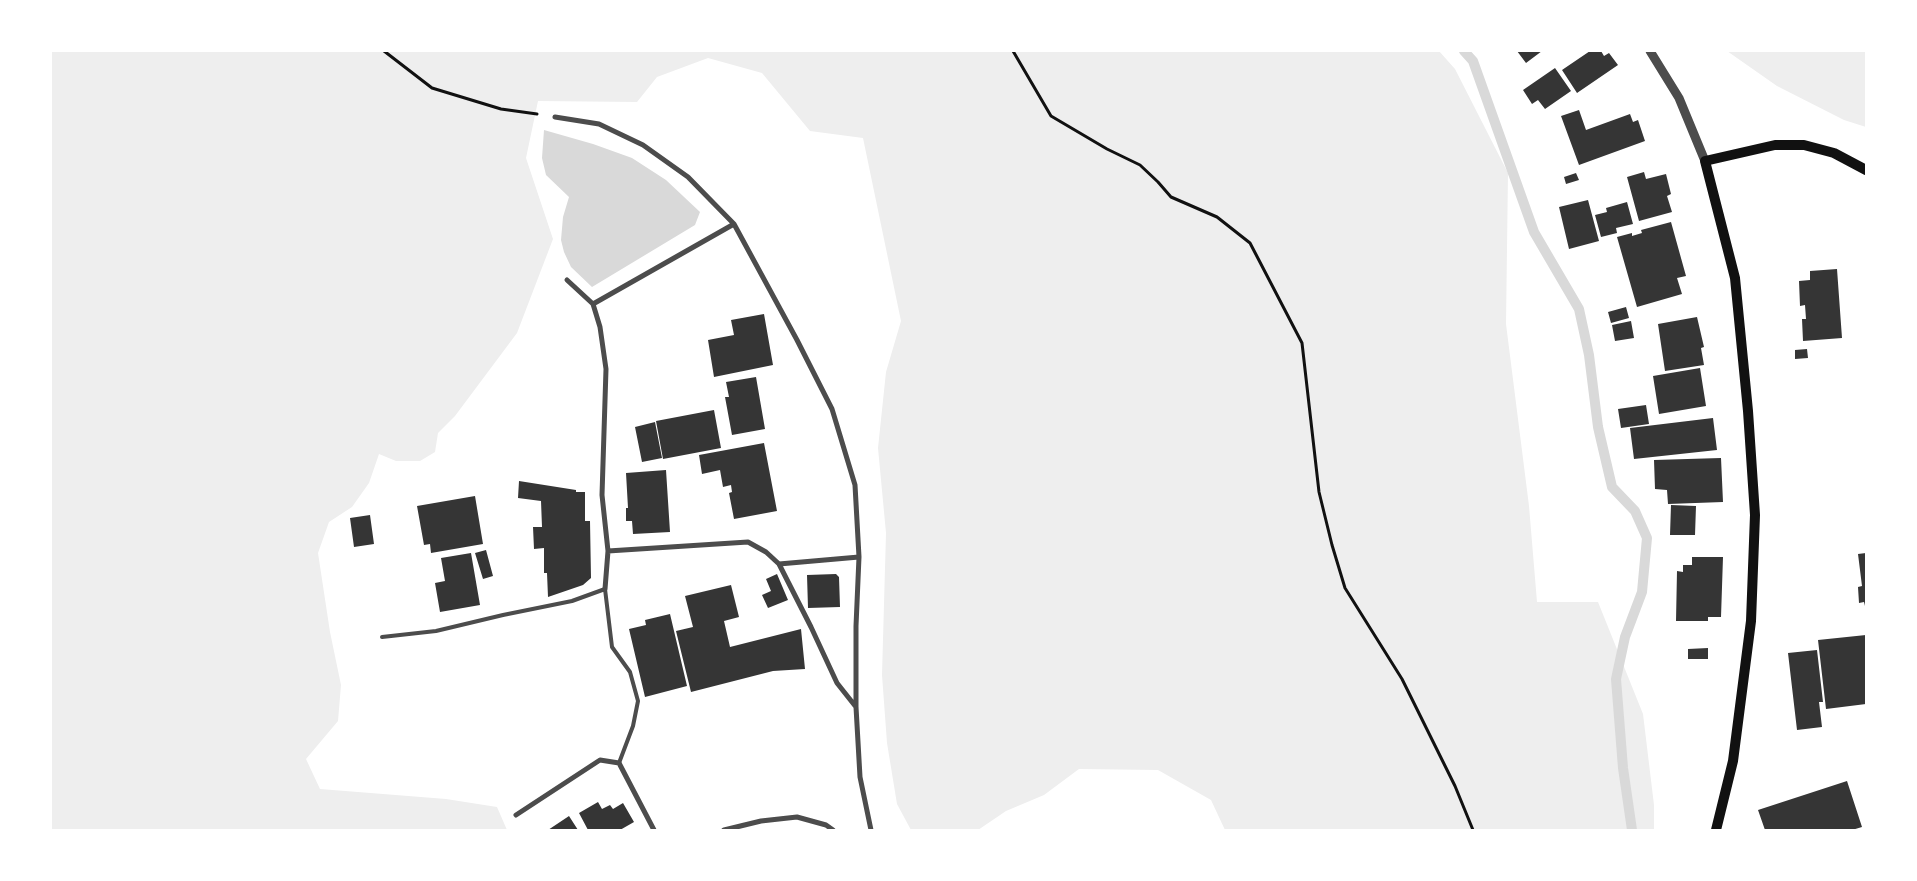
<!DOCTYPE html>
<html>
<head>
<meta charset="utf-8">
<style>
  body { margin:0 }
  #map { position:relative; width:1917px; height:881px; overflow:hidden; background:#fff; font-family:Inter,sans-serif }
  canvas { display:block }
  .frame { position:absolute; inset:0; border:52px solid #fff; pointer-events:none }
</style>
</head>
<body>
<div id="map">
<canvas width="1917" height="881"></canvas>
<div class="frame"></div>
</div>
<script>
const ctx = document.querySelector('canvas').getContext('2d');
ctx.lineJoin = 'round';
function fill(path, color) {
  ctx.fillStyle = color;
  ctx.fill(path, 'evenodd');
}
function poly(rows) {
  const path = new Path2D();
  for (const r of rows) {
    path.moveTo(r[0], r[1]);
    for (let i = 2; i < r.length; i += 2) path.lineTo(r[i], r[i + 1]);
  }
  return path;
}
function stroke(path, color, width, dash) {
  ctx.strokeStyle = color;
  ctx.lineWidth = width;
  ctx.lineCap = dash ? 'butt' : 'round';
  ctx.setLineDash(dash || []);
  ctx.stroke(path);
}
const green = poly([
  [51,51,1439,51,1455,69,1508,173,1506,324,1529,506,1537,602,1598,602,1643,714,1654,805,1654,830,1225,830,1211,800,1158,770,1079,769,1044,795,1006,811,978,830,911,830,897,804,887,743,882,675,886,533,878,448,886,372,901,321,863,138,810,131,762,73,708,58,657,77,637,102,538,101,526,158,553,239,517,333,455,416,438,433,435,452,420,461,396,461,379,454,369,483,352,507,329,522,318,553,330,632,341,685,338,721,306,759,320,789,446,799,497,807,507,830,51,830],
  [1727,51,1866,51,1866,127,1844,120,1777,86]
]);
const water = poly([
  [544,130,593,144,632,158,666,180,700,212,695,225,592,287,571,267,564,252,561,240,563,217,569,197,546,175,542,158]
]);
const stream = poly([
  [1464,51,1473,61,1534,232,1579,309,1589,355,1598,427,1612,487,1635,511,1647,538,1642,592,1625,637,1616,679,1623,768,1632,830]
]);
const building = poly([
  [1517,51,1542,51,1526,63],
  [1590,51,1601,51,1604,56,1609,53,1618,65,1577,93,1562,70],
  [1555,68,1571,91,1545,109,1538,100,1532,104,1523,90],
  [1579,110,1586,130,1630,114,1633,122,1638,120,1645,141,1579,165,1561,116],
  [1644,172,1646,179,1666,174,1671,194,1667,196,1672,212,1639,221,1627,177],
  [1576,173,1579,180,1566,184,1564,177],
  [1588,200,1599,241,1569,249,1559,207],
  [1627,202,1633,224,1616,228,1617,233,1601,237,1595,215,1607,212,1606,208],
  [1671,222,1686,276,1677,278,1682,294,1637,307,1617,237,1632,233,1632,236,1642,233,1641,230],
  [1837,269,1842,338,1803,341,1802,319,1806,319,1805,305,1800,306,1799,281,1810,280,1810,271],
  [1626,307,1629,318,1611,323,1608,312],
  [764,314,773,365,714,377,708,340,734,335,731,320],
  [1697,317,1704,347,1701,348,1704,365,1665,371,1658,324],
  [1631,321,1634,338,1615,341,1612,325],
  [1807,349,1808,358,1795,359,1795,350],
  [1700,368,1706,406,1659,414,1653,376],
  [756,377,765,429,732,435,725,397,729,397,726,382],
  [1646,405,1649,424,1621,428,1618,409],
  [714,410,721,448,663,459,656,421],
  [1713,418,1717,450,1634,459,1630,428],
  [655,422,662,458,642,462,635,427],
  [764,443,777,511,734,519,729,493,732,492,731,485,723,487,720,470,702,474,699,455],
  [1721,458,1723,502,1668,504,1667,490,1655,489,1654,460],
  [666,470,670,532,633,534,632,521,626,521,626,508,628,508,626,473],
  [519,481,576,490,576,492,585,492,585,521,590,521,591,578,583,585,548,597,547,573,544,573,544,548,534,549,533,527,542,527,541,501,518,498],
  [475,496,483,544,431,553,430,544,424,545,417,506],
  [1671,505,1696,506,1695,535,1670,535],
  [370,515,374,544,354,547,350,518],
  [486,550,493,576,483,579,475,553],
  [471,553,480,605,440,612,435,583,445,581,441,558],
  [1866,553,1866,606,1865,606,1864,602,1859,603,1858,587,1862,586,1858,554],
  [1692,557,1723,557,1721,617,1708,617,1708,621,1676,621,1677,571,1683,572,1683,565,1692,565],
  [777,574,788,600,768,608,762,595,771,591,766,579],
  [836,574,839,577,840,607,808,608,807,575],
  [731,585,739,617,724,621,730,647,801,629,805,669,773,671,691,692,676,631,693,627,685,596],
  [670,614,687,686,645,697,629,629,646,625,645,620],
  [1866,635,1866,704,1826,709,1818,640],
  [1708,648,1708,659,1688,659,1688,649],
  [1817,650,1823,702,1819,702,1822,727,1797,730,1788,653],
  [1847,781,1862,827,1852,830,1765,830,1758,810],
  [598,802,602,809,610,805,613,809,623,803,634,822,620,830,588,830,579,813],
  [569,816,578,830,548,830]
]);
const path = poly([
  [384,51,432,88,501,109,537,114],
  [1013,51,1051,116,1107,149,1140,165,1158,182,1171,197,1217,217,1250,243,1302,343,1319,492,1332,545,1345,588,1402,679,1455,786,1473,830]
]);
const service = poly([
  [382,637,436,631,503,615,572,601,605,589,612,647,630,672,638,701,633,726,619,763]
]);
const minor = poly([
  [555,117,599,124,643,145,688,177,734,224,797,340,832,409,855,485,859,557,856,626,856,707,860,777,871,830],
  [567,280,593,304,600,327,606,369,602,495,608,551,605,589],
  [593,304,734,224],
  [608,551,748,542,766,552,779,564,811,627,837,683,856,707],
  [779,564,859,557],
  [516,815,600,760,619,763,654,830],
  [724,830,761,821,797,817,826,825,833,830]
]);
const tertiary = poly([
  [1650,51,1679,98,1705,161]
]);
const secondary = poly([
  [1716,830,1733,761,1751,621,1755,515,1748,411,1735,278,1705,161,1775,145,1804,145,1834,153,1866,170]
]);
fill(green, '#eee');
fill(water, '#d9d9d9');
stroke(stream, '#d9d9d9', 10);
fill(building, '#353535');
stroke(path, '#111', 3);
stroke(service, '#4c4c4c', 4);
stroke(minor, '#4c4c4c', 5);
stroke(tertiary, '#4c4c4c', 9);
stroke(secondary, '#111', 10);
</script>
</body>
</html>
